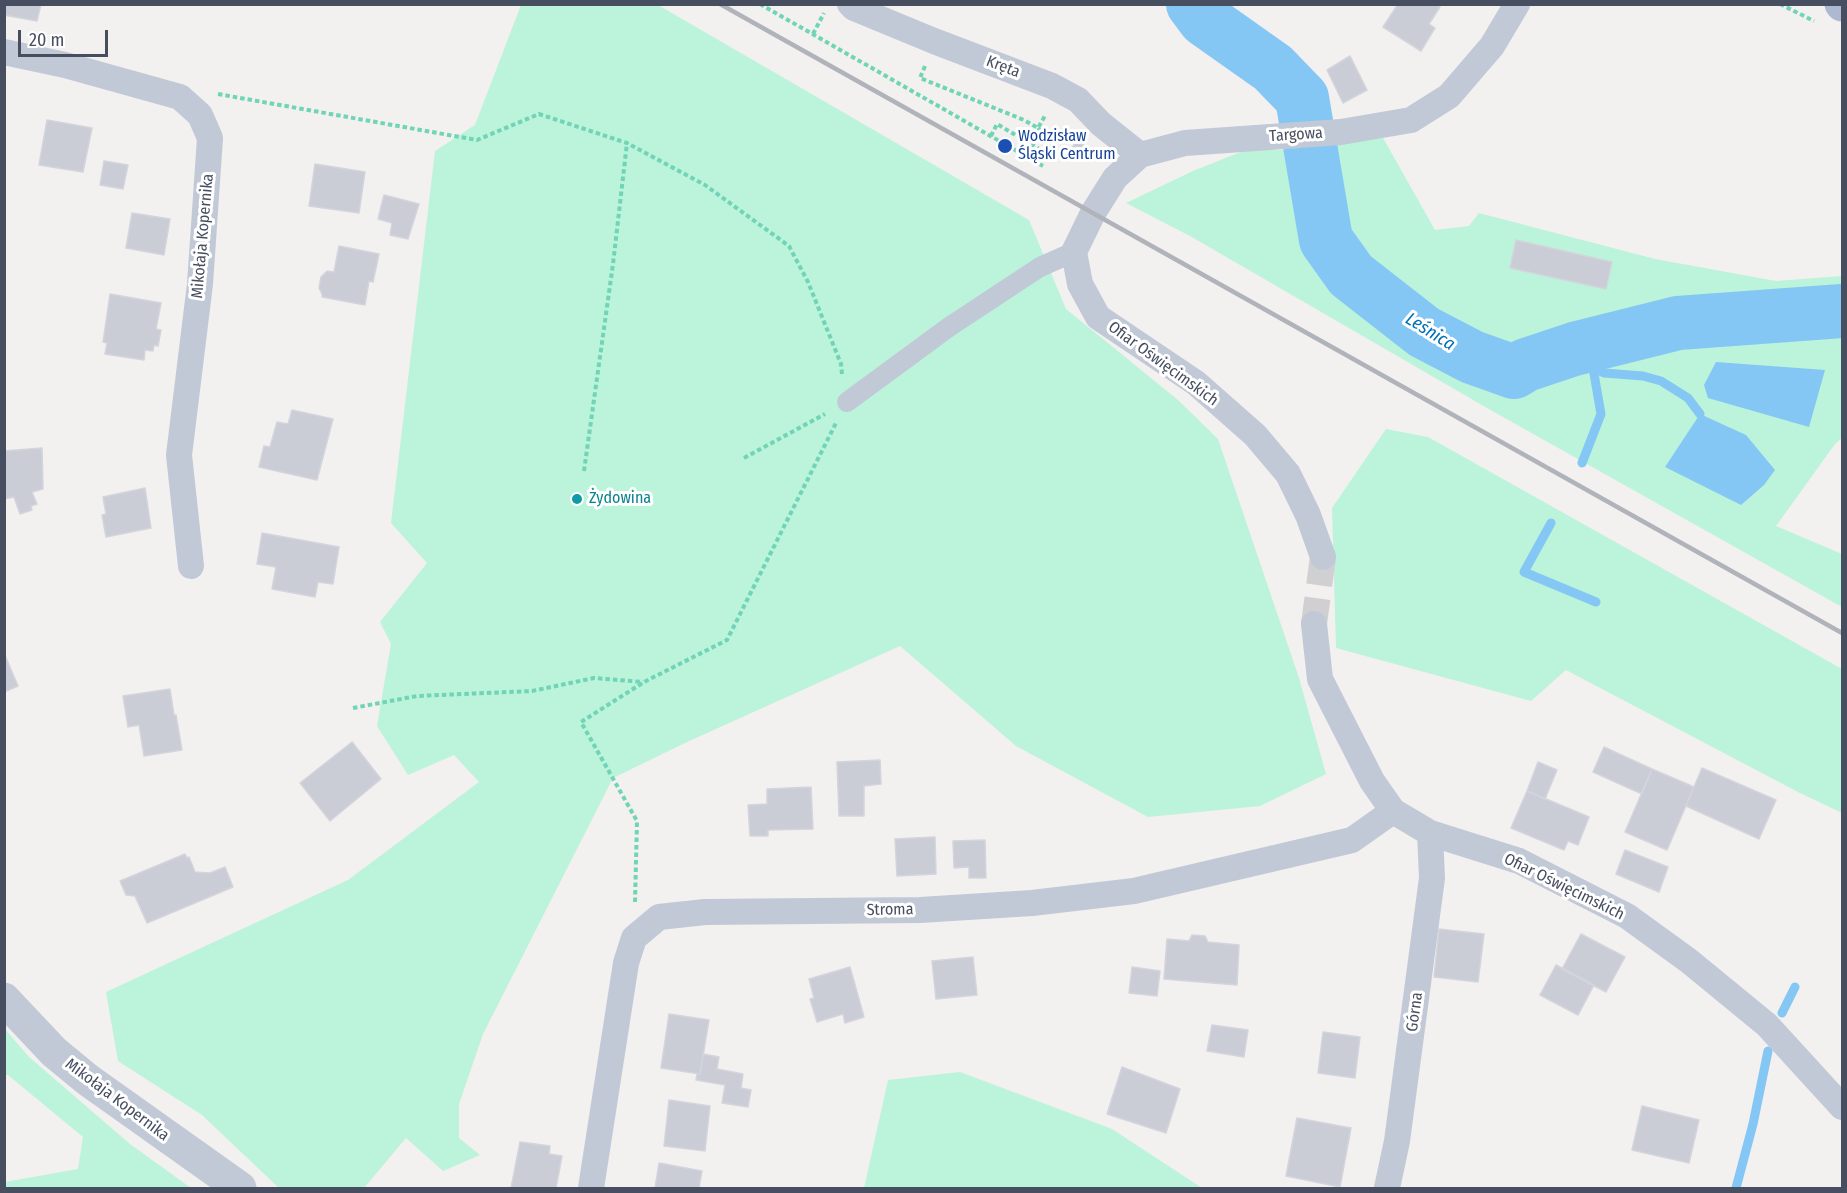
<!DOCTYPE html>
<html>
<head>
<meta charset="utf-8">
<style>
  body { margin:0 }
  #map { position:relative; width:1847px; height:1193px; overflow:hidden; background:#f3f0f0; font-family:"Fira Sans Condensed",sans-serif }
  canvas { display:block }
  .frame { position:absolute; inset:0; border:6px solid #464e5f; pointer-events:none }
  .scale { position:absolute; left:18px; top:30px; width:90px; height:27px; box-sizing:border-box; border:3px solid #464e5f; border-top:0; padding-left:8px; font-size:18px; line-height:21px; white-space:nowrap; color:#464e5f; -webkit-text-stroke:4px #fff; paint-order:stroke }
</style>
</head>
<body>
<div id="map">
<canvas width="1847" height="1193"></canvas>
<div class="frame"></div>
<div class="scale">20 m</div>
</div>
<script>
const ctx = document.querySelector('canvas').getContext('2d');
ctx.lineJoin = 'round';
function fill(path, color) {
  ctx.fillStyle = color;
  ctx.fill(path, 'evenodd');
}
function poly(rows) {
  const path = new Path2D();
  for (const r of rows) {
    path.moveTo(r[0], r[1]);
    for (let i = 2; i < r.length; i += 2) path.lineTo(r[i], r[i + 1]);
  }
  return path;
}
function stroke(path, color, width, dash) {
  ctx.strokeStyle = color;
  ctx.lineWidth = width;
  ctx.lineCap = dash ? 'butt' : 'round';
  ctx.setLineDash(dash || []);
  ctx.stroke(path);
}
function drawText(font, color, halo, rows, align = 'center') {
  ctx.font = font + ' "Fira Sans Condensed",sans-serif';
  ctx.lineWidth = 6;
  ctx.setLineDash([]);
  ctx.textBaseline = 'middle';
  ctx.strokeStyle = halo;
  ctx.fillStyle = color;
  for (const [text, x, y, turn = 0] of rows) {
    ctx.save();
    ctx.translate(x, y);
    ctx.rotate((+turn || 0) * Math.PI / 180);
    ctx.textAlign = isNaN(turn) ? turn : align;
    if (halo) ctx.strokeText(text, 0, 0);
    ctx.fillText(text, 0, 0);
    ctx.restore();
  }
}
const green = poly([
  [521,5,658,5,1029,220,1066,309,1178,400,1218,439,1299,678,1326,774,1260,806,1148,817,1016,746,900,646,687,742,613,778,483,1034,459,1104,459,1138,480,1155,443,1171,406,1138,364,1188,279,1188,202,1115,118,1061,106,992,348,880,479,782,454,755,408,775,377,726,391,644,380,622,427,563,391,523,435,151,475,125],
  [1383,138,1435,230,1469,226,1479,213,1655,259,1776,281,1842,276,1842,438,1835,444,1776,526,1842,554,1842,607,1487,408,1190,236,1126,203,1193,171,1246,150,1294,150],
  [1386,429,1428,437,1842,669,1842,813,1798,792,1566,670,1531,701,1336,648,1332,508],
  [4,1028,29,1057,130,1144,191,1188,5,1188,5,1182,78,1169,83,1137,8,1075,5,1075],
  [960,1072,1112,1129,1202,1188,864,1188,888,1080]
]);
const water = poly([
  [1716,362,1825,370,1809,427,1708,398,1704,385],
  [1700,414,1746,435,1775,470,1764,485,1741,505,1665,467]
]);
const stream = poly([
  [1574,349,1591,366,1604,373,1643,376,1661,381,1688,398,1700,414],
  [1582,463,1601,414,1593,368],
  [1551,523,1524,572,1596,602],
  [1782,1013,1795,987],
  [1736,1188,1753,1124,1768,1051]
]);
const river = poly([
  [1193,4,1205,20,1273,68,1302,98,1326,240,1351,275,1424,332,1472,357,1514,372,1526,365,1574,349,1678,323,1842,311]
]);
const building = poly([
  [4,4,41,4,37,21,4,15,4,4],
  [1398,4,1437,4,1440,7,1429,24,1435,28,1421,51,1383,27,1398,4],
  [1350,56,1367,90,1343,103,1327,70,1350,56],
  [47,120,92,128,83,172,39,165,47,120],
  [1076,141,1085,146,1081,154,1072,148,1076,141],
  [104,161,128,165,123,189,100,185,104,161],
  [315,164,365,172,359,213,309,206,315,164],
  [384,195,419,204,408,239,390,235,392,223,378,219,384,195],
  [132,213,170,219,164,255,126,248,132,213],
  [1516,240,1612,262,1606,289,1510,268,1516,240],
  [339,246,379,254,373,282,369,281,365,305,322,297,322,294,319,288,321,277,327,271,334,272,339,246],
  [110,294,161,303,156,329,161,330,158,346,154,345,153,351,145,350,144,360,105,354,107,343,103,342,110,294],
  [292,410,333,419,317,480,259,467,264,446,270,447,277,422,288,424,292,410],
  [42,448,43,489,32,492,37,504,31,506,32,510,20,514,14,497,4,499,4,451,42,448],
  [145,488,151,528,106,537,102,515,106,514,103,497,145,488],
  [262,533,339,547,333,584,318,582,315,597,272,589,276,567,257,564,262,533],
  [4,653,18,686,4,692,4,653],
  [170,689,174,715,176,715,182,750,144,756,139,725,128,727,123,696,170,689],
  [352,742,381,779,330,821,300,783,352,742],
  [1604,747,1652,769,1642,794,1593,772,1604,747],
  [880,760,881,784,864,786,864,816,839,816,837,762,880,760],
  [1538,762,1557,770,1545,799,1527,791,1538,762],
  [1702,768,1776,800,1759,839,1686,806,1702,768],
  [1652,769,1694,787,1667,850,1625,832,1652,769],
  [811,787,813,829,768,830,768,836,750,836,748,805,767,804,767,789,811,787],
  [1527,791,1589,817,1578,845,1568,841,1564,850,1511,828,1527,791],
  [935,837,936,874,897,876,895,839,935,837],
  [985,840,986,878,969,878,969,867,954,868,953,841,985,840],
  [1625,850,1668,867,1659,892,1616,874,1625,850],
  [185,854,187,858,189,857,195,872,210,873,225,867,233,887,147,923,135,896,126,895,120,881,185,854],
  [1439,929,1484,934,1478,982,1434,977,1439,929],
  [1581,934,1625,957,1606,992,1562,969,1581,934],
  [1192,935,1205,936,1208,942,1239,945,1237,985,1164,979,1167,939,1189,941,1192,935],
  [973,957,977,995,936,999,932,961,973,957],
  [1556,965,1594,985,1578,1015,1540,995,1556,965],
  [850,967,864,1017,845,1023,843,1014,817,1022,810,999,814,998,809,979,850,967],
  [1132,967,1160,971,1157,996,1129,993,1132,967],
  [669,1014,709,1020,700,1074,661,1068,669,1014],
  [1212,1025,1248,1030,1244,1057,1207,1051,1212,1025],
  [1323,1032,1360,1037,1355,1078,1318,1073,1323,1032],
  [703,1054,719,1057,717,1069,743,1074,741,1088,751,1090,748,1107,722,1103,725,1085,696,1080,697,1074,700,1074,703,1054],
  [1122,1067,1180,1089,1166,1133,1107,1114,1122,1067],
  [669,1100,710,1106,705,1151,664,1146,669,1100],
  [1642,1106,1699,1120,1689,1163,1632,1150,1642,1106],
  [1297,1118,1351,1128,1340,1187,1286,1176,1297,1118],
  [520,1142,550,1146,549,1154,562,1156,556,1188,511,1188,520,1142],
  [659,1163,702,1171,699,1188,655,1188,659,1163]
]);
const minorTunnel = poly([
  [1314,624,1323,557]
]);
const path = poly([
  [760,4,1043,166],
  [1780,4,1814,21],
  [813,34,824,13],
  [925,66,920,78,1024,120,1038,128,1046,114],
  [218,94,477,140,539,114,627,143,705,185,789,246,808,282,841,364,842,374],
  [1038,128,1052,144],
  [991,136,997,124,1046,153,1054,141,1066,127],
  [744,458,825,414],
  [584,471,613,264,627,143],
  [353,708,417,696,532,691,594,678,643,682],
  [635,902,637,821,581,722,644,682,727,640,836,423]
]);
const pedestrian = poly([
  [847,402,949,327,1040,267,1074,252]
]);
const minor = poly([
  [850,4,854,8,934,41,1052,86,1078,100,1101,124,1140,155],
  [4,52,65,65,180,97,200,115,210,138,200,284,179,455,191,566],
  [1323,557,1308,515,1288,474,1255,435,1196,383,1098,317,1080,284,1074,252,1093,213,1115,178,1140,155,1185,143,1341,132,1411,120,1449,96,1492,46,1517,4],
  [1314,624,1320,679,1372,781,1393,811,1430,833,1519,861,1627,916,1689,961,1767,1025,1842,1107],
  [591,1188,626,963,634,938,659,917,705,912,920,910,1032,903,1134,891,1352,840,1393,811],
  [1387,1188,1397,1141,1432,878,1430,833]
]);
const tertiary = poly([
  [4,999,54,1052,88,1080,240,1188]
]);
const primary = poly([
  [1841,4,1842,5]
]);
const rail = poly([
  [720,4,1842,633]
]);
const markers = [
  [1005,146,8,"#1a4fb4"],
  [577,499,6,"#0f9aa8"]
];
const streetNames = [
  ["Kręta",1003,67,21],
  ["Targowa",1296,135,-4],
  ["Mikołaja Kopernika",203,236,-85],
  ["Ofiar Oświęcimskich",1163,364,36],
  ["Ofiar Oświęcimskich",1564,887,26],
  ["Stroma",890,910,-1],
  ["Górna",1415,1012,-82],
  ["Mikołaja Kopernika",117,1100,37]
];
const transitNames = [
  ["Wodzisław",1018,137],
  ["Śląski Centrum",1018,155]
];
const cultureNames = [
  ["Żydowina",589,499]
];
const waterNames = [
  ["Leśnica",1430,332,32]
];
fill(green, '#bbf3db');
fill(water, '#85c7f4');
stroke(stream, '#85c7f4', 9);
stroke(river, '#85c7f4', 54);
fill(building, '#cbcdd6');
stroke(building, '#d3d4dc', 1.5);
stroke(minorTunnel, '#d0d0d3', 26, [26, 13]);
stroke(path, '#70d4b6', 4, [4.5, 3]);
stroke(pedestrian, '#c2c9d6', 20);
stroke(minor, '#c2c9d6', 26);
stroke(tertiary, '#c2c9d6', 33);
stroke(primary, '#adb9d1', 33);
stroke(rail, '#b1b3bb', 4.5);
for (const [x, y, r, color] of markers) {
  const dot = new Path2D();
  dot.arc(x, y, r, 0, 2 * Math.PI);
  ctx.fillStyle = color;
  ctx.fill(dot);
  stroke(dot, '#fff', 2);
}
drawText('16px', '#464e5f', '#fff', streetNames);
drawText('16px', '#164399', '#fff', transitNames, 'left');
drawText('16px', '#0d838f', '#fff', cultureNames, 'left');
drawText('italic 18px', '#006fb8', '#fff', waterNames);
</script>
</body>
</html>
